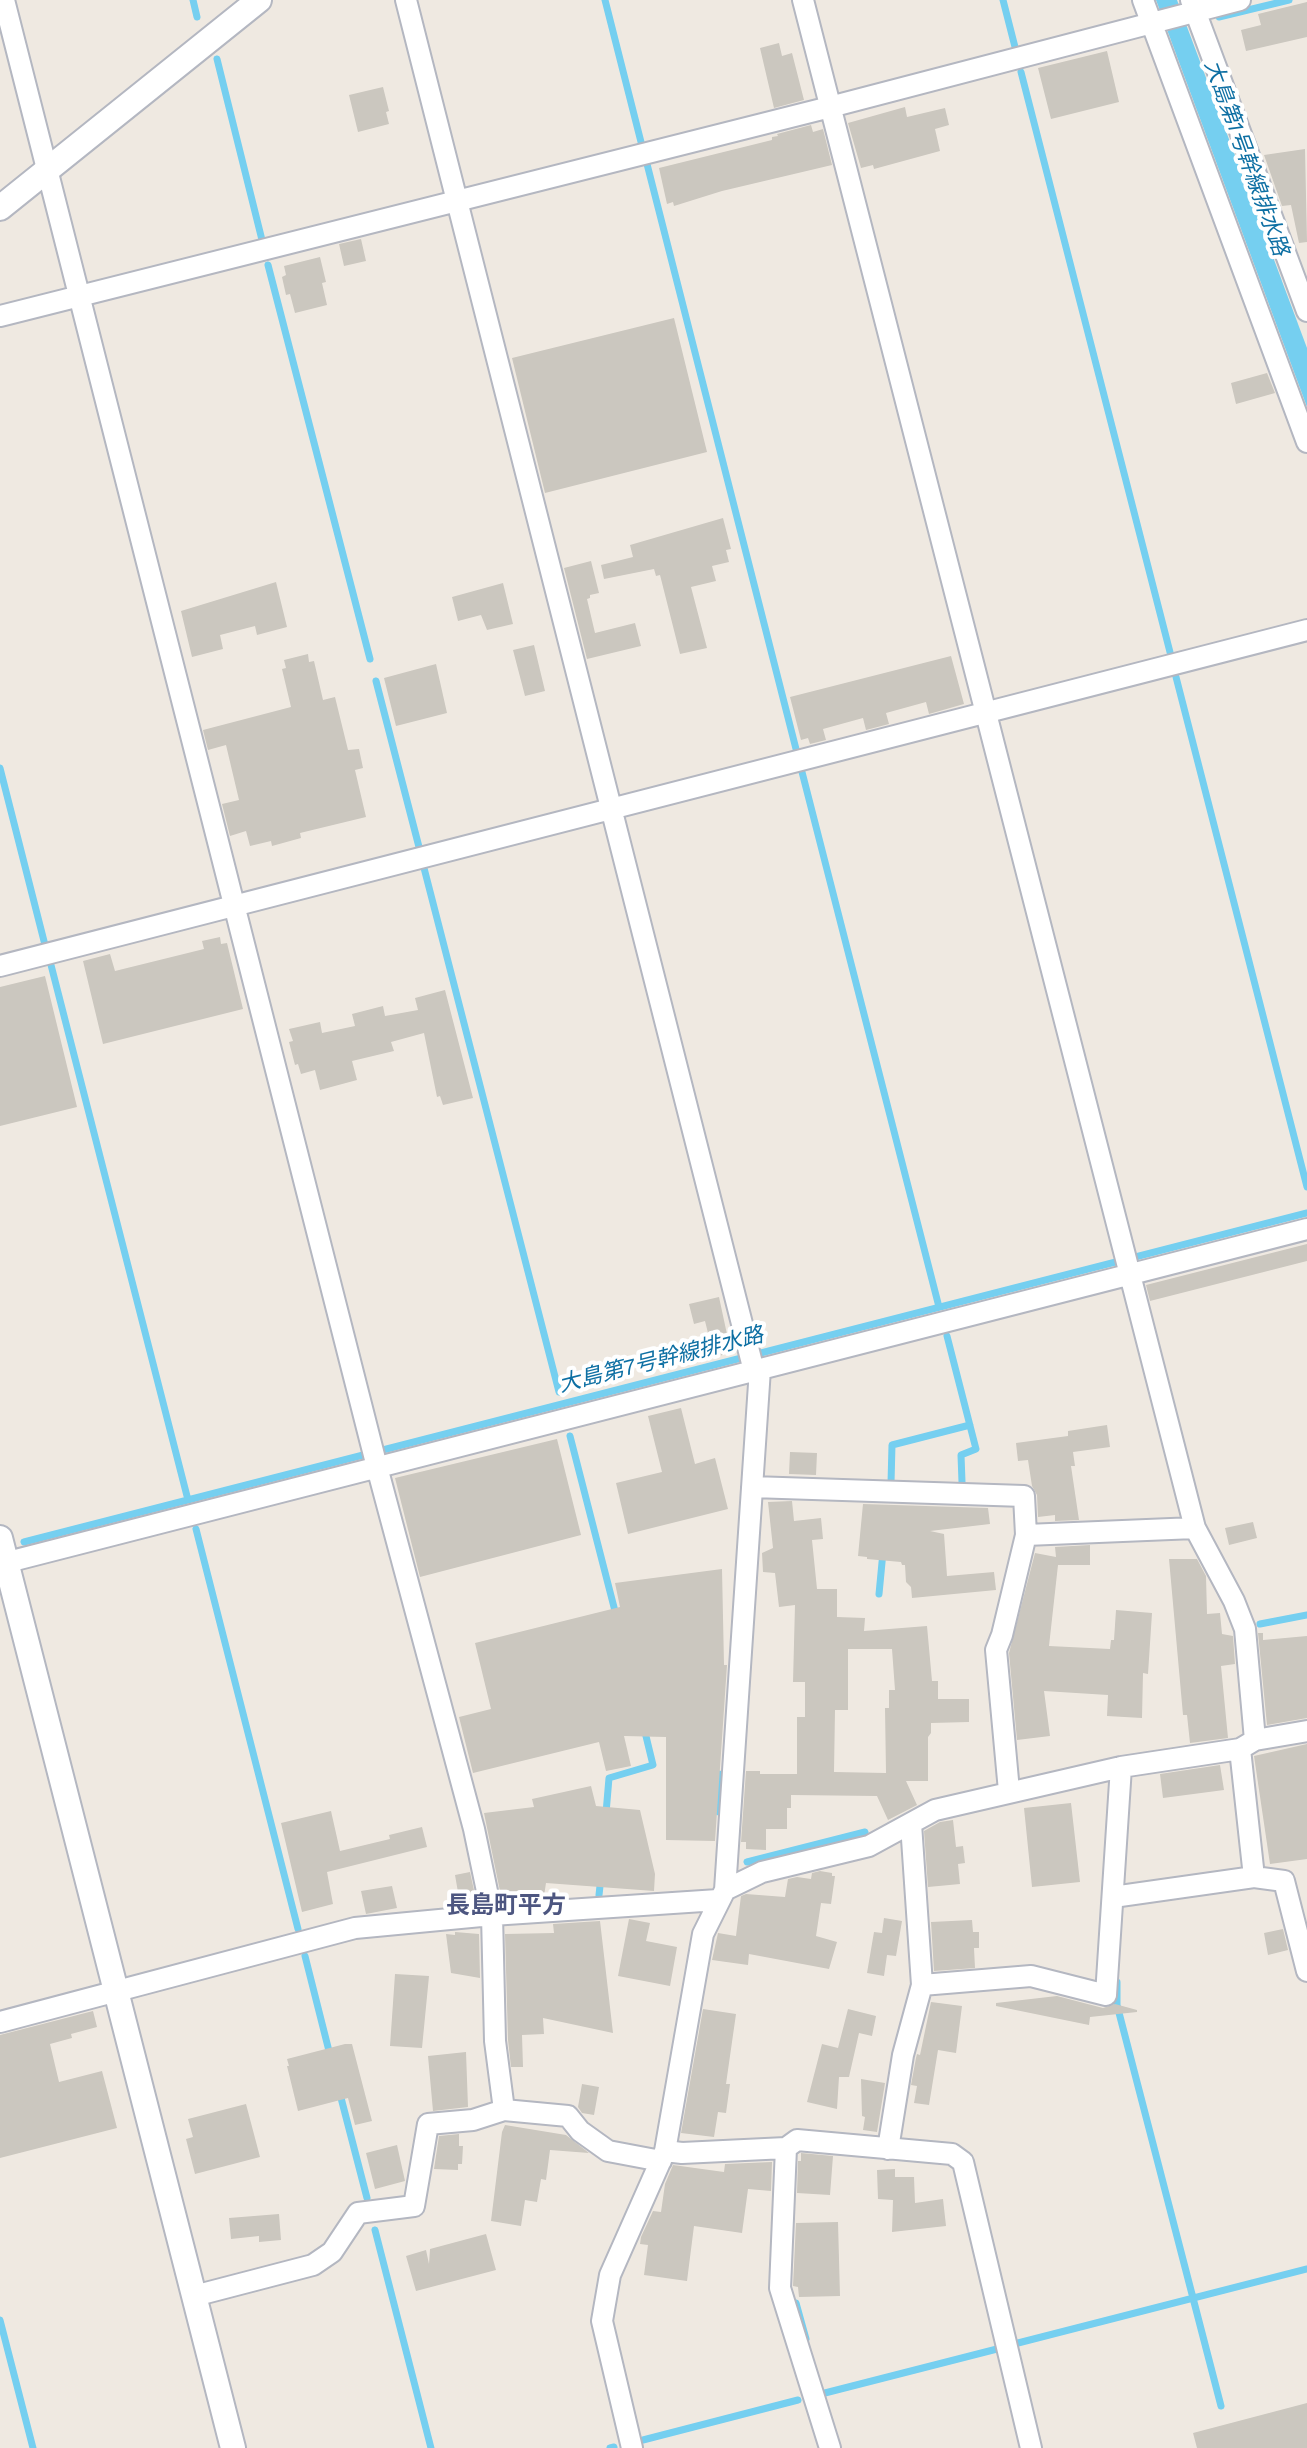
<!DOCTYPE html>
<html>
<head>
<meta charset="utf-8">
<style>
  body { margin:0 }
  canvas { display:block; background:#efe9e1 }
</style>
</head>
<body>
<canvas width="1307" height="2448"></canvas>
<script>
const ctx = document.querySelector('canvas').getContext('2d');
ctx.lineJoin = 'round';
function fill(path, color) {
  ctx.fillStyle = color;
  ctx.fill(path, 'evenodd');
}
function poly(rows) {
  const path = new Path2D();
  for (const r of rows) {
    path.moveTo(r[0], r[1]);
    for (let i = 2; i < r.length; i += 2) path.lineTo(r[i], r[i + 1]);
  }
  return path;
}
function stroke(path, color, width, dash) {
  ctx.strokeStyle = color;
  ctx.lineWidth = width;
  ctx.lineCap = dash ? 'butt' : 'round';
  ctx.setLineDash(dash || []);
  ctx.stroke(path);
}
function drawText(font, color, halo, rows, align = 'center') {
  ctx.font = font + ' "Work Sans","Noto Sans JP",sans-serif';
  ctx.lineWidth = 8;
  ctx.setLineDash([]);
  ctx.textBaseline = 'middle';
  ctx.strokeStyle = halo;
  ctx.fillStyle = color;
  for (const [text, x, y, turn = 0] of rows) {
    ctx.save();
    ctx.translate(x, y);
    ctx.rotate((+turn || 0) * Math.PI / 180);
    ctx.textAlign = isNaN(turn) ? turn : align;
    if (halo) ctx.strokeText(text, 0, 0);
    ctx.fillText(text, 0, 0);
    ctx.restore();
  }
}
const water = poly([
  [1156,0,1177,0,1307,348,1307,407]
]);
const stream = poly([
  [193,0,197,17],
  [605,0,641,142],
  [1003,0,1015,47],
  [1219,17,1289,0],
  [217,59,262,240],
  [1021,72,1171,656],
  [647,164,796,749],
  [268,265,370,659],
  [1176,677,1307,1187],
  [376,681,419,847],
  [0,768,45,945],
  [802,772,939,1307],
  [424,868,559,1392],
  [51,965,188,1500],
  [947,1336,976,1449,961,1455,962,1482],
  [570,1436,616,1615],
  [891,1483,892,1445,970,1425],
  [196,1529,298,1929],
  [24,1542,1307,1213],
  [879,1594,883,1552],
  [1260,1624,1307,1615],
  [719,1774,719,1812],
  [606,1813,609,1778,653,1765,644,1728],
  [747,1862,865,1832],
  [599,1895,601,1877],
  [305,1956,330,2055],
  [1117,1982,1117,2005,1221,2406],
  [340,2094,367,2198],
  [375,2230,431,2448],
  [796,2303,806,2339],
  [0,2320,33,2448],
  [1018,2343,1307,2269],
  [821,2394,997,2349],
  [643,2440,798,2400],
  [610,2448,614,2447]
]);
const building = poly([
  [1307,2,1307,37,1246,51,1241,30,1261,25,1258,14],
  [779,43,782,56,792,53,804,100,774,108,760,48],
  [1107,51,1119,102,1051,119,1038,68],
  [383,87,389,111,386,112,389,124,358,132,349,95],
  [905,107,907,117,945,108,949,125,935,129,940,151,874,169,873,165,861,168,848,123],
  [811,125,813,132,823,129,832,165,722,191,674,206,673,202,667,204,659,168,772,140,772,137,778,136,777,134],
  [1305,149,1307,242,1299,243,1291,205,1282,206,1264,155],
  [361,239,366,261,344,266,339,244],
  [320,257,326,282,322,283,327,305,295,313,290,294,286,295,282,277,286,275,284,266],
  [674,318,707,452,545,493,512,358],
  [1267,373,1275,393,1236,404,1231,383],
  [723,518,731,549,726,550,729,562,712,566,716,581,691,587,707,648,680,654,660,575,656,576,654,569,604,579,601,565,633,557,630,545],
  [591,561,599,593,590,595,590,598,587,599,595,633,635,623,641,646,587,659,564,568],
  [276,582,287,627,257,635,255,626,220,635,223,649,192,657,181,611],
  [503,583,513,624,487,630,481,615,458,621,452,597],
  [534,645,545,691,525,696,513,650],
  [308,654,309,662,314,661,323,700,335,697,348,750,359,749,363,768,355,770,366,817,300,833,301,838,272,846,271,841,250,846,246,831,230,836,222,804,239,800,226,745,208,750,203,730,291,707,282,669,286,668,284,660],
  [951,656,964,704,929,714,926,702,886,713,889,724,866,730,863,718,823,729,826,740,810,744,808,738,801,740,790,697],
  [436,664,447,713,396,726,384,678],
  [220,937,221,944,227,943,243,1009,103,1044,83,961,110,954,115,971,204,949,202,941],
  [45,976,77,1107,0,1126,0,987],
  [445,990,473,1098,443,1105,440,1096,437,1097,424,1033,391,1042,394,1051,352,1061,357,1080,320,1090,315,1070,301,1074,298,1064,295,1065,289,1042,293,1041,289,1029,320,1022,322,1033,355,1026,352,1014,383,1006,385,1016,418,1010,415,998],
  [1307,1244,1307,1261,1150,1301,1146,1285],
  [719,1297,731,1353,714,1357,705,1321,694,1324,689,1304],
  [681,1408,695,1464,715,1458,728,1509,628,1534,616,1483,662,1472,648,1416],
  [1107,1425,1110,1447,1073,1452,1075,1466,1071,1466,1079,1520,1055,1521,1055,1515,1038,1517,1037,1495,1032,1486,1028,1460,1018,1461,1016,1443,1068,1436,1068,1431],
  [557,1439,581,1535,420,1577,395,1478],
  [790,1452,817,1453,816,1475,789,1474],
  [792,1501,794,1521,821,1518,823,1539,812,1540,817,1589,837,1589,837,1617,865,1618,864,1631,927,1626,932,1681,938,1681,938,1699,969,1699,969,1722,931,1723,931,1733,928,1737,928,1781,906,1781,917,1805,888,1820,877,1796,791,1795,791,1808,787,1808,787,1829,766,1829,766,1850,746,1849,746,1842,741,1842,746,1771,760,1771,760,1774,797,1774,797,1717,805,1717,805,1682,793,1682,795,1605,779,1607,775,1573,763,1572,762,1553,773,1548,768,1502],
  [848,1649,892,1649,895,1690,889,1690,889,1708,885,1708,886,1773,834,1772,835,1710,848,1710],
  [863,1504,988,1508,990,1524,930,1531,944,1534,947,1576,994,1572,996,1590,912,1598,911,1587,906,1582,905,1565,902,1565,901,1562,867,1559,867,1557,858,1556],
  [1253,1522,1257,1538,1229,1545,1225,1528],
  [1090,1545,1090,1565,1058,1565,1049,1646,1110,1649,1111,1640,1114,1640,1116,1610,1152,1613,1148,1674,1143,1673,1142,1718,1107,1716,1108,1695,1044,1691,1050,1736,1017,1740,1009,1653,1035,1553,1056,1557,1055,1547],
  [1169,1559,1197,1559,1206,1576,1207,1614,1220,1613,1222,1634,1233,1636,1235,1664,1221,1666,1228,1738,1190,1743,1187,1715,1183,1715],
  [722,1569,724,1665,727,1665,715,1841,666,1840,666,1737,624,1736,631,1766,606,1771,599,1742,473,1773,459,1717,491,1709,475,1643,620,1607,615,1583],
  [1258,1633,1263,1633,1263,1640,1307,1636,1307,1718,1267,1725],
  [1307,1744,1307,1859,1270,1864,1254,1756],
  [1220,1765,1224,1790,1163,1798,1160,1774],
  [591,1786,596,1806,640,1810,655,1874,654,1891,546,1883,544,1896,502,1901,484,1813,534,1807,532,1799],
  [1071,1803,1080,1882,1032,1887,1024,1808],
  [331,1811,340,1851,390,1839,389,1835,422,1827,427,1847,327,1872,333,1904,302,1912,281,1823],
  [953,1820,956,1847,963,1846,965,1863,958,1864,960,1884,928,1887,924,1831,940,1822],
  [820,1871,832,1873,832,1876,835,1876,831,1904,821,1903,816,1936,837,1942,829,1969,749,1954,748,1965,712,1960,718,1933,736,1936,741,1896,746,1894,785,1897,788,1879,797,1877,811,1879,812,1873],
  [470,1872,475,1895,459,1898,455,1875],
  [392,1886,397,1908,366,1914,361,1891],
  [884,1918,902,1921,896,1956,887,1955,884,1976,867,1973,874,1932,882,1933],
  [629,1919,650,1923,646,1941,677,1947,670,1986,618,1976],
  [972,1920,973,1932,979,1932,979,1948,974,1948,975,1968,934,1971,931,1922],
  [600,1921,613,2033,543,2018,544,2034,522,2035,523,2067,511,2067,508,2040,505,1934,554,1933,553,1924],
  [1283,1929,1288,1950,1268,1955,1264,1933],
  [455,1932,479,1934,480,1978,451,1973,446,1934,455,1935],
  [395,1974,429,1976,422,2048,390,2046],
  [1057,1996,1103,2008,1115,2004,1137,2010,1137,2012,1090,2017,1089,2025,996,2006,996,2003],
  [931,2002,962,2006,956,2053,938,2050,929,2105,914,2103,917,2086,911,2085,916,2058,917,2054,920,2055],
  [703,2009,736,2014,726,2084,730,2084,726,2113,718,2112,714,2137,681,2133],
  [848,2009,876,2016,872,2036,859,2033,849,2077,839,2077,837,2109,807,2102,822,2044,838,2048],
  [93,2011,97,2027,71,2034,72,2038,50,2044,59,2082,102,2071,117,2128,0,2158,0,2035],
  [345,2044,352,2044,372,2121,355,2125,348,2098,298,2111,287,2066,289,2066,287,2059],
  [466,2052,468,2107,433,2111,428,2056],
  [861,2079,885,2083,877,2132,863,2130,865,2117,862,2116],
  [582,2084,599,2087,594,2115,582,2113,578,2107],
  [246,2104,260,2157,195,2174,186,2139,193,2137,188,2119],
  [505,2125,566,2135,589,2153,550,2150,546,2180,541,2179,537,2202,525,2200,521,2226,491,2221,502,2132],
  [459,2134,459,2146,463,2146,462,2164,458,2164,458,2170,434,2169,439,2136],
  [397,2145,405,2181,375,2189,366,2153],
  [801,2153,833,2156,830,2195,797,2193,798,2161,801,2161],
  [772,2162,771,2191,748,2189,742,2233,694,2226,687,2281,644,2275,648,2245,640,2244,641,2237,653,2211,661,2212,665,2184,673,2165,724,2172,725,2164],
  [895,2169,895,2177,914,2177,915,2203,943,2199,946,2226,892,2232,893,2200,878,2199,877,2170],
  [279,2214,281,2240,259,2242,259,2236,231,2239,229,2218],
  [838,2222,840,2296,799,2297,798,2287,793,2286,796,2223],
  [486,2234,496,2270,416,2291,406,2256,426,2250,429,2264,430,2249],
  [1307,2403,1307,2448,1197,2448,1193,2433]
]);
const minor = poly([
  [4,0,377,1467,474,1829,492,1915,495,2041,504,2110],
  [406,0,754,1371],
  [803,0,1195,1528,1234,1601,1245,1629,1255,1740],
  [1143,0,1307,442],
  [1191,0,1307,311],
  [0,316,830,107,1240,0],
  [0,966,1307,630],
  [752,1487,1024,1496,1026,1535],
  [0,1564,1307,1229],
  [1240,1749,1254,1877,1284,1881,1307,1971],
  [1009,1791,996,1650,1002,1635,1026,1535,1195,1528],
  [725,1890,762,1872,869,1846,935,1810,1121,1767,1240,1749,1255,1740,1307,1731],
  [1113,1897,1254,1877],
  [922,1985,1031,1976,1106,1995,1121,1767],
  [0,2022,355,1928,492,1915,718,1900],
  [786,2148,780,2288,830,2448],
  [888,2149,903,2055,922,1985,911,1824],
  [665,2151,682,2153,786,2148,797,2140,952,2154,963,2162,1031,2448],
  [194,2296,313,2265,332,2252,358,2213,414,2206,428,2124,473,2120,504,2110,568,2116,580,2131,608,2151,661,2161],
  [632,2448,602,2321,610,2275,665,2151,703,1934,725,1890,760,1369]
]);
const tertiary = poly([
  [0,208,259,0],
  [0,1538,233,2448]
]);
const waterNames = [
  ["大島第1号幹線排水路",1246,158,70],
  ["大島第7号幹線排水路",661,1360,-14]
];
const quarterNames = [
  ["長島町平方",506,1906]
];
fill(water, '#75cff0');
stroke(stream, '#75cff0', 7);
fill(building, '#cbc7bf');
stroke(minor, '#b4b7c1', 24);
stroke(tertiary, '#b4b7c1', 28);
stroke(minor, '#fff', 20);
stroke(tertiary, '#fff', 24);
drawText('italic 22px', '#0d6fa3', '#fff', waterNames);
drawText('bold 24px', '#4d5680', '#fff', quarterNames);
</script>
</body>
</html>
